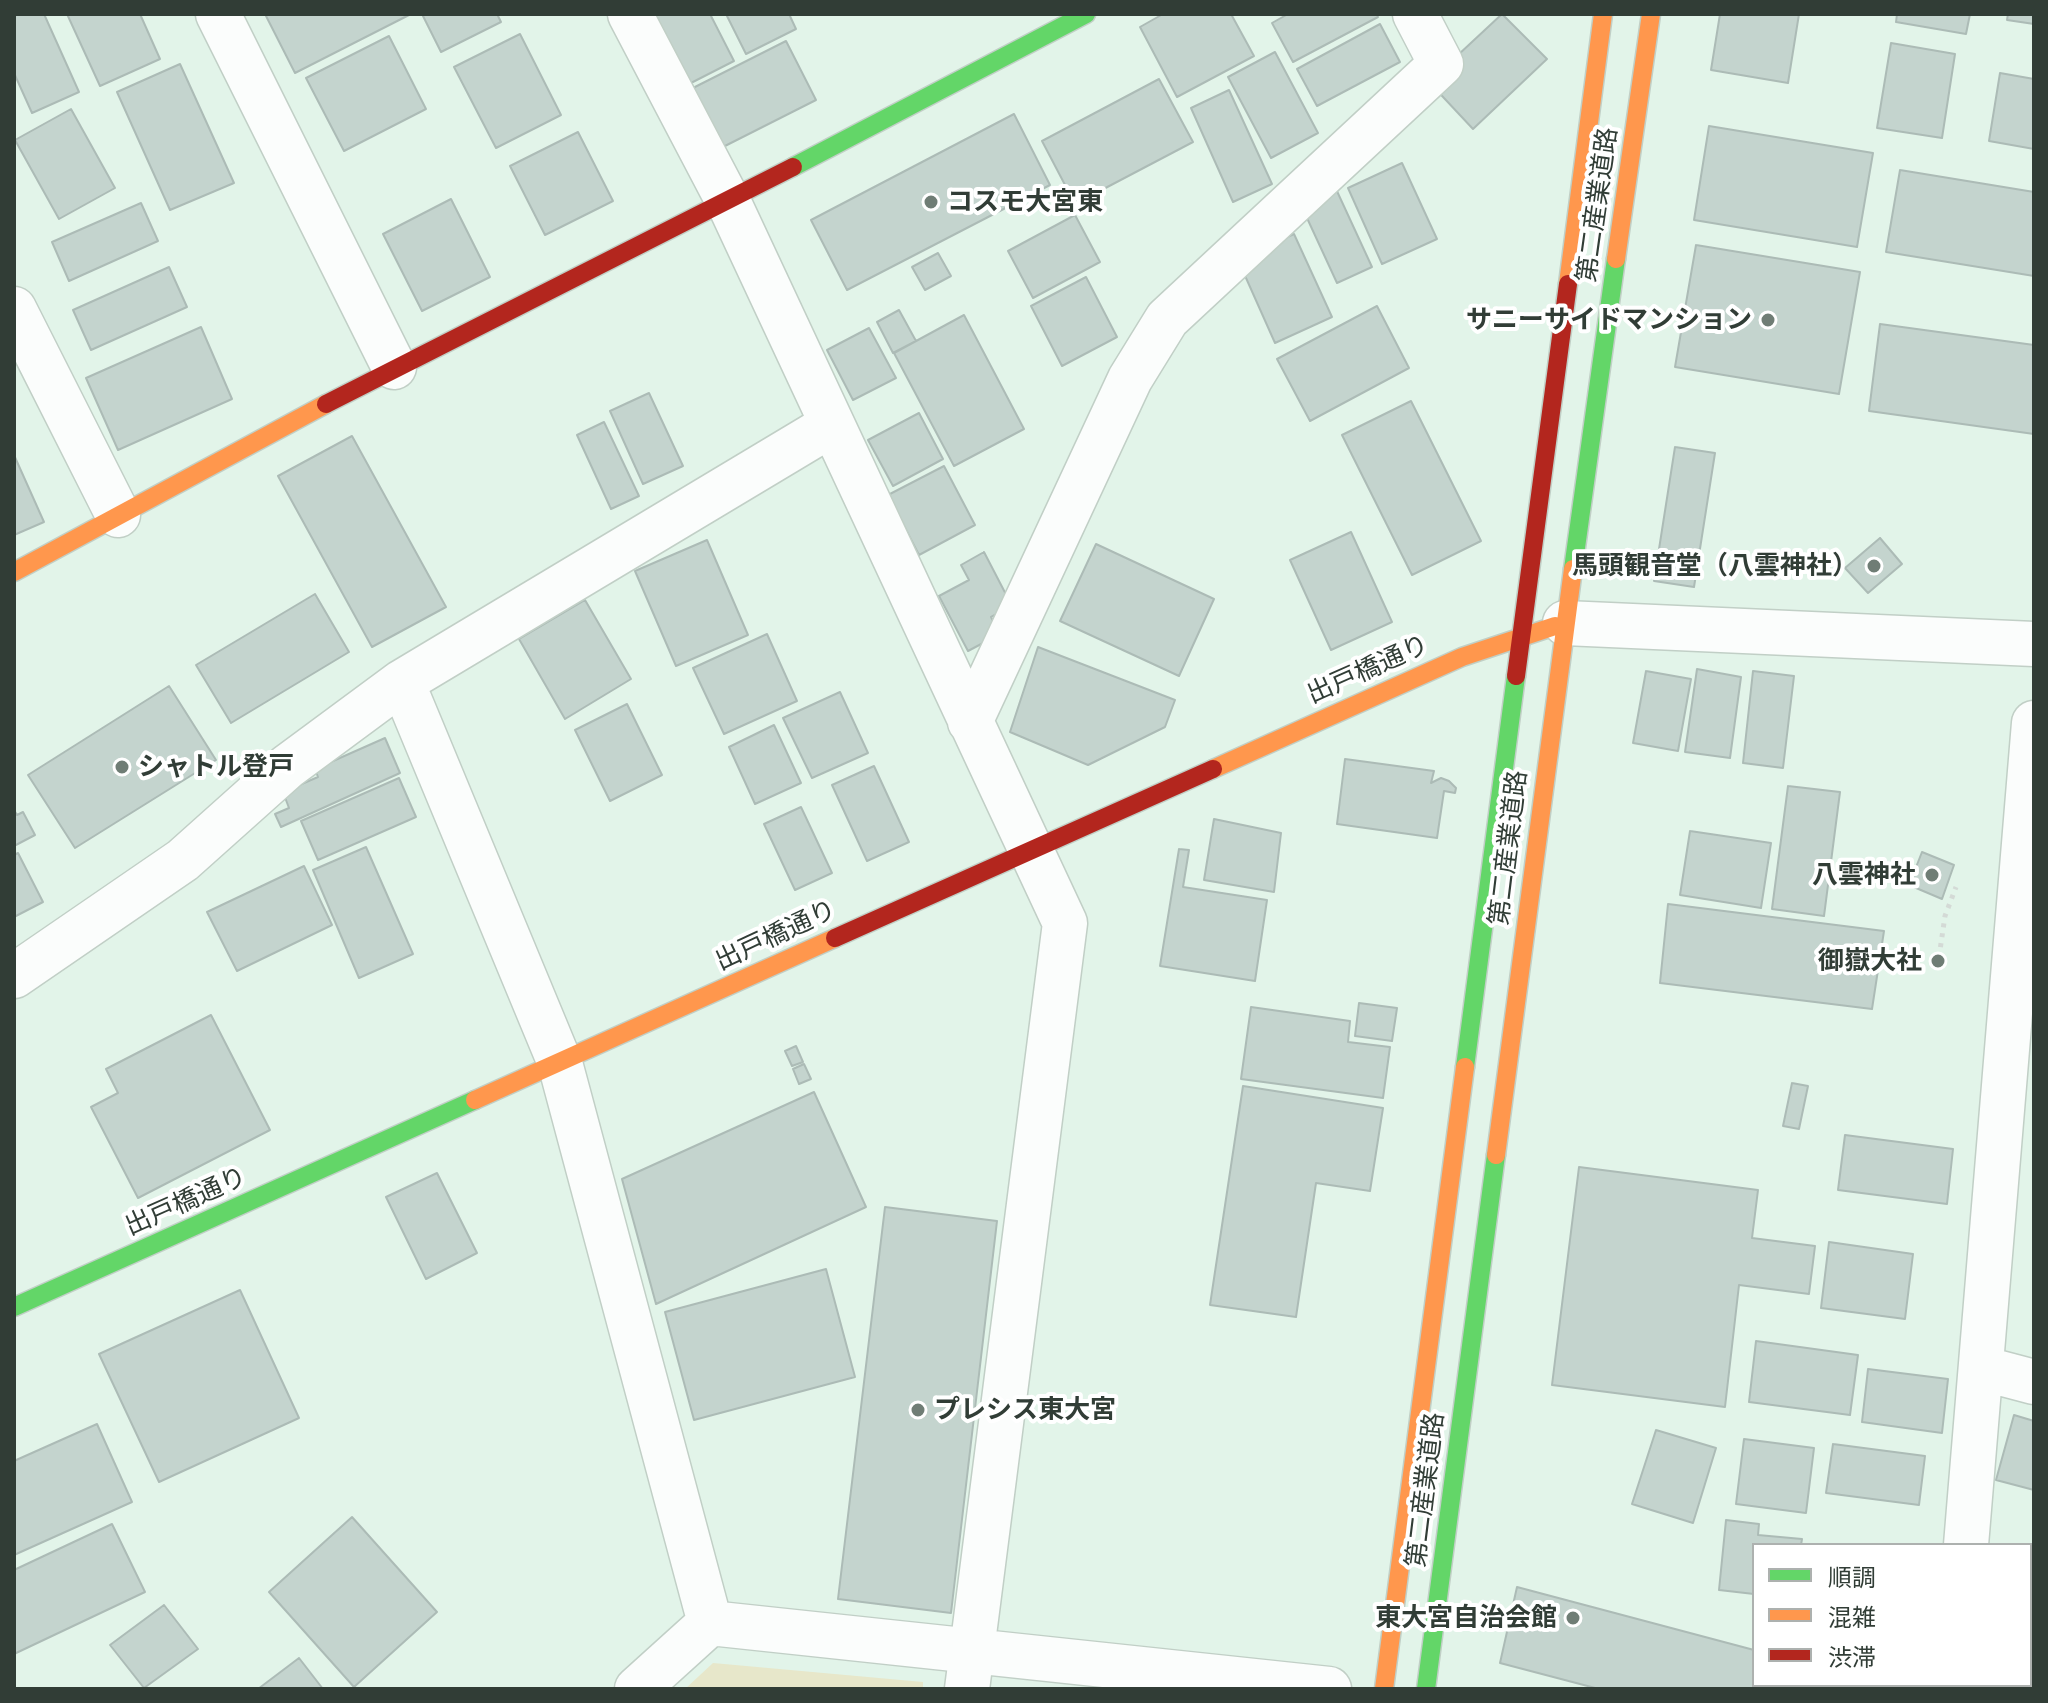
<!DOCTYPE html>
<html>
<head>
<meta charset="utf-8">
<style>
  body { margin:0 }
  #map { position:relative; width:2048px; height:1703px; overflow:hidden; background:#e2f4e9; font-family:Rubik,"Noto Sans JP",sans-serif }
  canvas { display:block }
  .frame { position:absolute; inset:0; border:16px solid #313d36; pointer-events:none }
  .legend { position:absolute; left:1752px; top:1543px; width:280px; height:144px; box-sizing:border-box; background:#fff; border:2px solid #adb1af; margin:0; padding:10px 14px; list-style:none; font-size:24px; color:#313d36 }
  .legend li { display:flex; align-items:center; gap:16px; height:40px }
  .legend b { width:40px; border:2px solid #adb1af }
</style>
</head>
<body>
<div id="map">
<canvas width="2048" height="1703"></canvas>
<div class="frame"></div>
<ul class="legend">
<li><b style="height:10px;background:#63d668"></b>順調</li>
<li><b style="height:10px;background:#ff974d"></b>混雑</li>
<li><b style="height:10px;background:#b3261e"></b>渋滞</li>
</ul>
</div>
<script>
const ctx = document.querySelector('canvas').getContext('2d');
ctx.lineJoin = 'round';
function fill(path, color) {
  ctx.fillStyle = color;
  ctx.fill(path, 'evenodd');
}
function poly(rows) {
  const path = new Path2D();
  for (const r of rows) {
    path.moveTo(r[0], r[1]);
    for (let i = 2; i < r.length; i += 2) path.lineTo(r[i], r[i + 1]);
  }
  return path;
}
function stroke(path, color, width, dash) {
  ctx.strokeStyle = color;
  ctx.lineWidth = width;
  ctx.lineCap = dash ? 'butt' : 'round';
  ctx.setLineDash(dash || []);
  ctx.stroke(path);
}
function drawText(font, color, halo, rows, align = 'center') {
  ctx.font = font + ' Rubik,"Noto Sans JP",sans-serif';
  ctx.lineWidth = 8;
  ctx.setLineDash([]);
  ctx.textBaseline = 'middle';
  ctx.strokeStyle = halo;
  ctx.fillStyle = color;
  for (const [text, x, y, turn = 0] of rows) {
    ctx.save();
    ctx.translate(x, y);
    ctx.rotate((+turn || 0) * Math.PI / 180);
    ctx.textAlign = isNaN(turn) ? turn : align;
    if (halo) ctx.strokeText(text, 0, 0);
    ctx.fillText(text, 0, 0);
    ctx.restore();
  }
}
const green = poly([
  [713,1663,923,1682,923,1689,685,1689]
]);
const building = poly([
  [19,14,44,14,79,92,32,113,14,73,14,16,19,14],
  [67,14,140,14,160,59,100,86,67,14],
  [265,14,411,14,295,73,265,14],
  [422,14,497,14,501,22,441,52,422,14],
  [657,14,710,14,734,61,687,85,652,16,657,14],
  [726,14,789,14,796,29,746,54,726,14],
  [1163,14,1231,14,1254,56,1177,97,1140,27,1163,14],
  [1288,14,1376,14,1378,17,1293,62,1272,23,1288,14],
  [1502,14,1547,59,1473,129,1429,82,1502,14],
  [1720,14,1799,14,1788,83,1711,70,1720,14],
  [1897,14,1970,14,1966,34,1896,22,1897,14],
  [2008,14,2034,14,2034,24,2007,20,2008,14],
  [1380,24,1400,62,1317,106,1297,69,1380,24],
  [520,34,561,115,496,148,454,67,520,34],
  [389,36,426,109,344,151,306,78,389,36],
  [786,41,816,100,719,149,689,90,786,41],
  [1891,43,1955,54,1942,138,1877,128,1891,43],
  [1275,52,1318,133,1271,158,1228,77,1275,52],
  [180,64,234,183,170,210,117,92,180,64],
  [2000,73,2034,79,2034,149,1989,141,2000,73],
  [1159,79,1193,142,1075,204,1042,141,1159,79],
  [1229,90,1272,184,1233,202,1191,108,1229,90],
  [71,109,115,188,59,219,15,140,71,109],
  [1014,114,1050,185,847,290,811,220,1014,114],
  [1709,126,1873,153,1857,247,1694,220,1709,126],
  [578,132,613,201,545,235,510,166,578,132],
  [1402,163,1437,239,1382,264,1348,188,1402,163],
  [1900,170,2034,192,2034,276,1886,252,1900,170],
  [1336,189,1372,267,1337,283,1301,205,1336,189],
  [451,199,490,277,422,311,383,234,451,199],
  [141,203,158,241,69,281,52,242,141,203],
  [1075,215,1100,262,1033,298,1008,251,1075,215],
  [1294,234,1332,317,1275,343,1238,260,1294,234],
  [1696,245,1860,272,1839,394,1675,367,1696,245],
  [938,253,951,276,925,290,912,267,938,253],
  [169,267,187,307,91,350,73,310,169,267],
  [1086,277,1117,337,1062,366,1031,306,1086,277],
  [1377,306,1409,368,1310,421,1277,359,1377,306],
  [899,310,916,341,893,353,877,322,899,310],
  [964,315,1024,429,954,466,894,353,964,315],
  [1880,324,2034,345,2034,434,1869,411,1880,324],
  [201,327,232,399,118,450,86,378,201,327],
  [869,328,896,378,853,400,827,350,869,328],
  [649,393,683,466,643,484,610,411,649,393],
  [1411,401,1481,541,1412,575,1342,435,1411,401],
  [919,413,943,459,893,486,868,440,919,413],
  [604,422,639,496,611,509,577,435,604,422],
  [352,436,446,607,372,647,278,476,352,436],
  [1675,447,1715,453,1694,587,1654,581,1675,447],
  [14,455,44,522,14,535,14,455],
  [944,466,975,525,919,555,888,495,944,466],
  [1351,532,1392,622,1331,650,1290,560,1351,532],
  [1880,538,1902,564,1868,593,1845,568,1880,538],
  [707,540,748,635,676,666,635,571,707,540],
  [1096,544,1214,599,1179,676,1060,621,1096,544],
  [984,552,1012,606,991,617,1000,634,968,651,939,596,969,580,961,565,984,552],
  [315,594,349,652,231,723,196,665,315,594],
  [585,600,631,679,565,719,519,639,585,600],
  [767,634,797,701,724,734,693,668,767,634],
  [1038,647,1175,700,1165,727,1088,765,1010,732,1038,647],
  [1697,669,1741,677,1730,758,1685,752,1697,669],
  [1646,671,1691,679,1678,751,1633,743,1646,671],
  [1753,671,1794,676,1783,768,1743,763,1753,671],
  [169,686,216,760,75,848,28,775,169,686],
  [840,692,868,753,812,778,783,718,840,692],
  [627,704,662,775,610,801,575,730,627,704],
  [774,725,801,783,755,804,729,747,774,725],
  [385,738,400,773,281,827,275,814,289,808,283,792,318,777,315,769,385,738],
  [1345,759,1434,771,1431,783,1441,778,1449,781,1456,788,1455,793,1444,791,1437,838,1337,824,1345,759],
  [874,766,909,842,867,861,832,785,874,766],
  [399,778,416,817,318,860,301,821,399,778],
  [1788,786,1840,792,1824,916,1772,909,1788,786],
  [801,807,832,873,795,890,764,824,801,807],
  [14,810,17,815,23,812,35,835,14,846,14,810],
  [1214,819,1281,833,1274,892,1204,880,1214,819],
  [1690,831,1771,843,1761,908,1680,895,1690,831],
  [366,847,413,954,359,978,313,870,366,847],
  [1179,849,1189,850,1183,887,1267,900,1255,981,1160,966,1179,849],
  [1922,852,1954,865,1942,899,1909,885,1922,852],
  [18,853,43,902,14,917,14,855,18,853],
  [304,866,332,925,237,971,207,912,304,866],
  [1668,904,1884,931,1872,1009,1660,983,1668,904],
  [1359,1003,1397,1008,1392,1041,1355,1036,1359,1003],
  [1251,1007,1350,1021,1348,1042,1390,1047,1383,1098,1241,1079,1251,1007],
  [211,1015,270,1130,138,1198,91,1107,118,1093,106,1069,211,1015],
  [796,1046,803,1062,792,1066,785,1051,796,1046],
  [804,1064,811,1079,799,1084,793,1069,804,1064],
  [1792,1083,1808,1086,1799,1129,1783,1126,1792,1083],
  [1243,1086,1383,1108,1370,1191,1316,1183,1296,1317,1210,1305,1243,1086],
  [814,1092,866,1207,656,1304,622,1179,814,1092],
  [1845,1135,1953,1149,1947,1204,1838,1190,1845,1135],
  [1579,1167,1758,1190,1752,1238,1815,1246,1809,1294,1739,1285,1725,1407,1552,1385,1579,1167],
  [437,1173,477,1253,426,1279,386,1197,437,1173],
  [885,1207,997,1221,951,1613,838,1599,885,1207],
  [1829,1242,1913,1254,1905,1319,1821,1308,1829,1242],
  [826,1269,855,1377,694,1420,665,1312,826,1269],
  [240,1290,299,1418,159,1482,99,1354,240,1290],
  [1756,1341,1858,1355,1850,1415,1749,1402,1756,1341],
  [1868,1369,1948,1379,1942,1433,1862,1422,1868,1369],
  [2014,1415,2034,1421,2034,1490,1996,1480,2014,1415],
  [97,1424,132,1502,14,1555,14,1461,97,1424],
  [1656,1430,1716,1448,1693,1523,1632,1504,1656,1430],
  [1744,1439,1814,1448,1806,1513,1736,1504,1744,1439],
  [1833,1444,1925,1456,1919,1505,1826,1493,1833,1444],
  [352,1517,437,1612,354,1687,269,1592,352,1517],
  [1726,1520,1759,1524,1758,1535,1802,1539,1801,1545,1754,1545,1754,1594,1719,1590,1726,1520],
  [112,1524,145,1592,14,1654,14,1570,112,1524],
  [1517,1587,1754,1650,1754,1689,1599,1689,1500,1663,1517,1587],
  [2030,1598,2034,1599,2034,1680,2030,1679,2030,1598],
  [164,1605,198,1649,144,1688,110,1645,164,1605],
  [299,1658,323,1689,258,1689,299,1658]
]);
const path = poly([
  [1939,957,1945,916,1956,887]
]);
const street = poly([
  [218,14,394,367],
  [630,14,728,201,1065,923,967,1689],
  [14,309,118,515],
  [1565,623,2034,644],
  [402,682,560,1063,710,1623],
  [970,722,1130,379,1167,319,1441,64,1415,14],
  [14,976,183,860,287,767,402,682,831,425],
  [1981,1368,2034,1382],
  [1966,1545,2034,723],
  [637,1689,710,1623,1329,1689],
  [1955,1689,1955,1685]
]);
const fast = poly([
  [793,167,1086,14],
  [1573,569,1616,259],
  [1465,1067,1516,676],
  [14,1307,475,1100],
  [1426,1689,1496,1155]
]);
const slow = poly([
  [1616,259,1651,14],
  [1568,284,1603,14],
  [14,572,326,404],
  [1213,769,1462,657,1555,626],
  [475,1100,835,938],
  [1496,1155,1573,569],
  [1384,1689,1465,1067]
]);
const jam = poly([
  [326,404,793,167],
  [1516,676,1568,284],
  [835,938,1213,769]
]);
const markers = [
  [931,202,8,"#6f7d75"],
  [1768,320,8,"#6f7d75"],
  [1874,566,8,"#6f7d75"],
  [122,767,8,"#6f7d75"],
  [1932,875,8,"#6f7d75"],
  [1938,961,8,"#6f7d75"],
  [918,1410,8,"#6f7d75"],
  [1573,1618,8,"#6f7d75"]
];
const poiNames = [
  ["コスモ大宮東",947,202,"left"],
  ["サニーサイドマンション",1752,320],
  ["馬頭観音堂（八雲神社）",1858,566],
  ["シャトル登戸",138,767,"left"],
  ["八雲神社",1916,875],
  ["御嶽大社",1922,961],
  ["プレシス東大宮",934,1410,"left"],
  ["東大宮自治会館",1557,1618]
];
const streetNames = [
  ["第二産業道路",1598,205,-82],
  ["出戸橋通り",1368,670,-24],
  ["第二産業道路",1509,848,-83],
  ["出戸橋通り",776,936,-25],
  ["出戸橋通り",186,1202,-24],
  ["第二産業道路",1426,1490,-83]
];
fill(green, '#e7e7ca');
fill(building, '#c4d4ce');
stroke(building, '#acbbb6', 2);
stroke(street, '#c1cfc6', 47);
stroke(fast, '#c1cfc6', 21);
stroke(slow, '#c1cfc6', 21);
stroke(jam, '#c1cfc6', 21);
stroke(path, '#d4dad6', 5, [4, 6]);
stroke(street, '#fbfdfc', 44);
stroke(fast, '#63d668', 18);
stroke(slow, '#ff974d', 18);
stroke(jam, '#b3261e', 18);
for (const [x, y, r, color] of markers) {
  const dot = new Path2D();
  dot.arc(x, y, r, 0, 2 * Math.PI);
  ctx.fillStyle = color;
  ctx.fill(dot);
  stroke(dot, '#fff', 3);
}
drawText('bold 26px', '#313d36', '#fff', poiNames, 'right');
drawText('26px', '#313d36', '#fff', streetNames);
</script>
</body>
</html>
